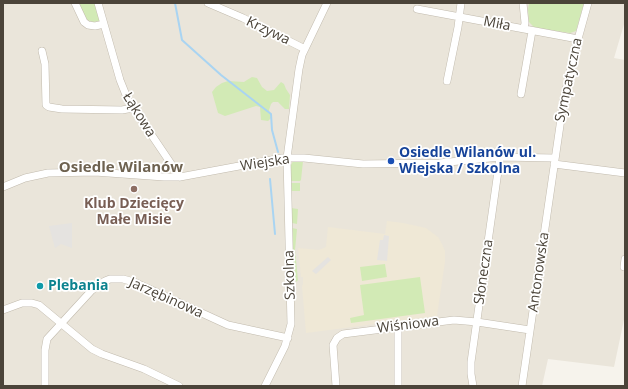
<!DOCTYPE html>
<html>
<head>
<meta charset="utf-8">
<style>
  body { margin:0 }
  #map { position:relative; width:628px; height:389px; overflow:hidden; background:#f6f3ec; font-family:"Open Sans",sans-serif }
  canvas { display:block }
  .frame { position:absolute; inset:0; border:4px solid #4b4439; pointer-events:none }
</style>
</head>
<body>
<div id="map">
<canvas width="628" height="389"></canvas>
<div class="frame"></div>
</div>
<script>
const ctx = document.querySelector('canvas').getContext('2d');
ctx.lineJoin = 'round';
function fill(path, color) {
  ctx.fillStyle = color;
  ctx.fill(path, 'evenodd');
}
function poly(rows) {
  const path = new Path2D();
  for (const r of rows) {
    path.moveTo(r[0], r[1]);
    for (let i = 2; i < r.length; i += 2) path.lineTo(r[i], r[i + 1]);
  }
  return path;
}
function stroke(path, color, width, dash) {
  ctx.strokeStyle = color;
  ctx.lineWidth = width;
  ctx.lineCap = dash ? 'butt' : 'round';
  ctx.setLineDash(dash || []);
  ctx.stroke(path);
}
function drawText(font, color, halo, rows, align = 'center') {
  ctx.font = font + ' "Open Sans",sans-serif';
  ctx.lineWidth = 3.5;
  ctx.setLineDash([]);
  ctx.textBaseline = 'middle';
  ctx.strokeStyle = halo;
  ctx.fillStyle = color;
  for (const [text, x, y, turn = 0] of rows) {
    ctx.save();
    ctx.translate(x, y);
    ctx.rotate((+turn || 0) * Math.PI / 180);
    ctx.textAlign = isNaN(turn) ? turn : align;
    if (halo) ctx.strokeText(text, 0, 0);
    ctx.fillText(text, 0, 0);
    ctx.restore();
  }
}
const residential = poly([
  [3,3,625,3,625,21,614,58,625,60,625,315,614,367,548,359,542,386,3,386]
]);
const education = poly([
  [387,221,403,223,426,228,438,237,442,244,445,251,445,262,437,316,306,333,302,286,303,284,303,277,301,277,298,248,319,250,326,247,328,227,385,234]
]);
const green = poly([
  [77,3,96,3,100,21,93,22,85,19],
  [529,3,584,3,576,31,570,33,535,28,529,22,528,10],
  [252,77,257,78,262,87,267,91,274,90,281,82,284,84,286,89,290,95,289,109,285,109,278,102,273,102,271,104,269,110,271,118,268,121,261,120,260,107,256,106,225,116,218,113,212,92,216,87,222,83,228,81,244,82,247,80],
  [293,161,303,161,301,180,300,181,292,181,290,180,290,167],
  [291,183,300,183,300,191,291,191],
  [291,208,298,209,297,224,292,223],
  [292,228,297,229,295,250,298,280,296,282,293,269],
  [385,264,387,277,362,281,360,267],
  [420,277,425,313,351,323,350,318,364,315,360,285]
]);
const parking = poly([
  [72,223,72,248,61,244,55,248,49,226],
  [384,235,389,236,387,261,377,260,380,240,383,240],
  [328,257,331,260,316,274,312,271]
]);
const stream = poly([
  [175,3,182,40,221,75,271,114,272,130,278,152],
  [270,179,275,234]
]);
const street = poly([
  [75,3,84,22,88,25,95,26,104,24,120,80,128,100,180,177],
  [98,3,104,24],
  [208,3,243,18,305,49],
  [523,3,525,23,524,29],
  [417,9,578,39],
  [42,51,45,64,46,105,49,107,62,109,122,110,133,108],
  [447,81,458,27,461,3],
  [521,94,532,31],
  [554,164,625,173],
  [3,187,25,178,48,173,95,172,164,177,180,177,282,158,304,158,363,164,439,163,500,157,554,158],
  [624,267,625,259],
  [3,310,22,303,32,303,39,305,92,349,102,354,144,369,179,386],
  [398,327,398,386],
  [45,386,45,350,47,339,92,290,105,281,110,279,123,279,134,282,228,325,288,338],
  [265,386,285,346,291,324,287,158,299,69,302,55,327,3],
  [336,386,333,345,337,338,343,334,454,320,477,322,530,330],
  [473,386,471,374,471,362,500,157],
  [522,386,564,98,578,39,588,3]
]);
const markers = [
  [391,161,4,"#1a4fb4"],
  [134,189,4,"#8d6e63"],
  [40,286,4,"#0f9aa8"]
];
const streetNames = [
  ["Miła",497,24,11],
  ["Krzywa",268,31,26],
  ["Sympatyczna",569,80,-78],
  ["Łąkowa",139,115,58],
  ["Wiejska",265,163,-9],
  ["Słoneczna",484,272,-82],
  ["Antonowska",539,272,-82],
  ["Szkolna",290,275,-92],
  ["Jarzębinowa",166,298,24],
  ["Wiśniowa",408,325,-7]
];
const transitNames = [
  ["Osiedle Wilanów ul.",399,153],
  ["Wiejska / Szkolna",399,169]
];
const educationNames = [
  ["Klub Dziecięcy",134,204],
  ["Małe Misie",134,220]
];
const cultureNames = [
  ["Plebania",48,286]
];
const neighbourhoodNames = [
  ["Osiedle Wilanów",121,168]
];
fill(residential, '#eae5da');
fill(education, '#efe8d6');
fill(green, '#d2eab5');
fill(parking, '#e5e3e0');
stroke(stream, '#a9d4f2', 2);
stroke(street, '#c2bbae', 8);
stroke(street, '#fff', 7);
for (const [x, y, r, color] of markers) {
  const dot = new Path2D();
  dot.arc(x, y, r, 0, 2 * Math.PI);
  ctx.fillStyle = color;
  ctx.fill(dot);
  stroke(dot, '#fff', 1.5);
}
drawText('14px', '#4b4439', '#fff', streetNames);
drawText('bold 14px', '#164399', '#fff', transitNames, 'left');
drawText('bold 14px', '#785e54', '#fff', educationNames);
drawText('bold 14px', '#0d838f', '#fff', cultureNames, 'left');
drawText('bold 15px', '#6e6250', '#fff', neighbourhoodNames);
</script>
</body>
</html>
